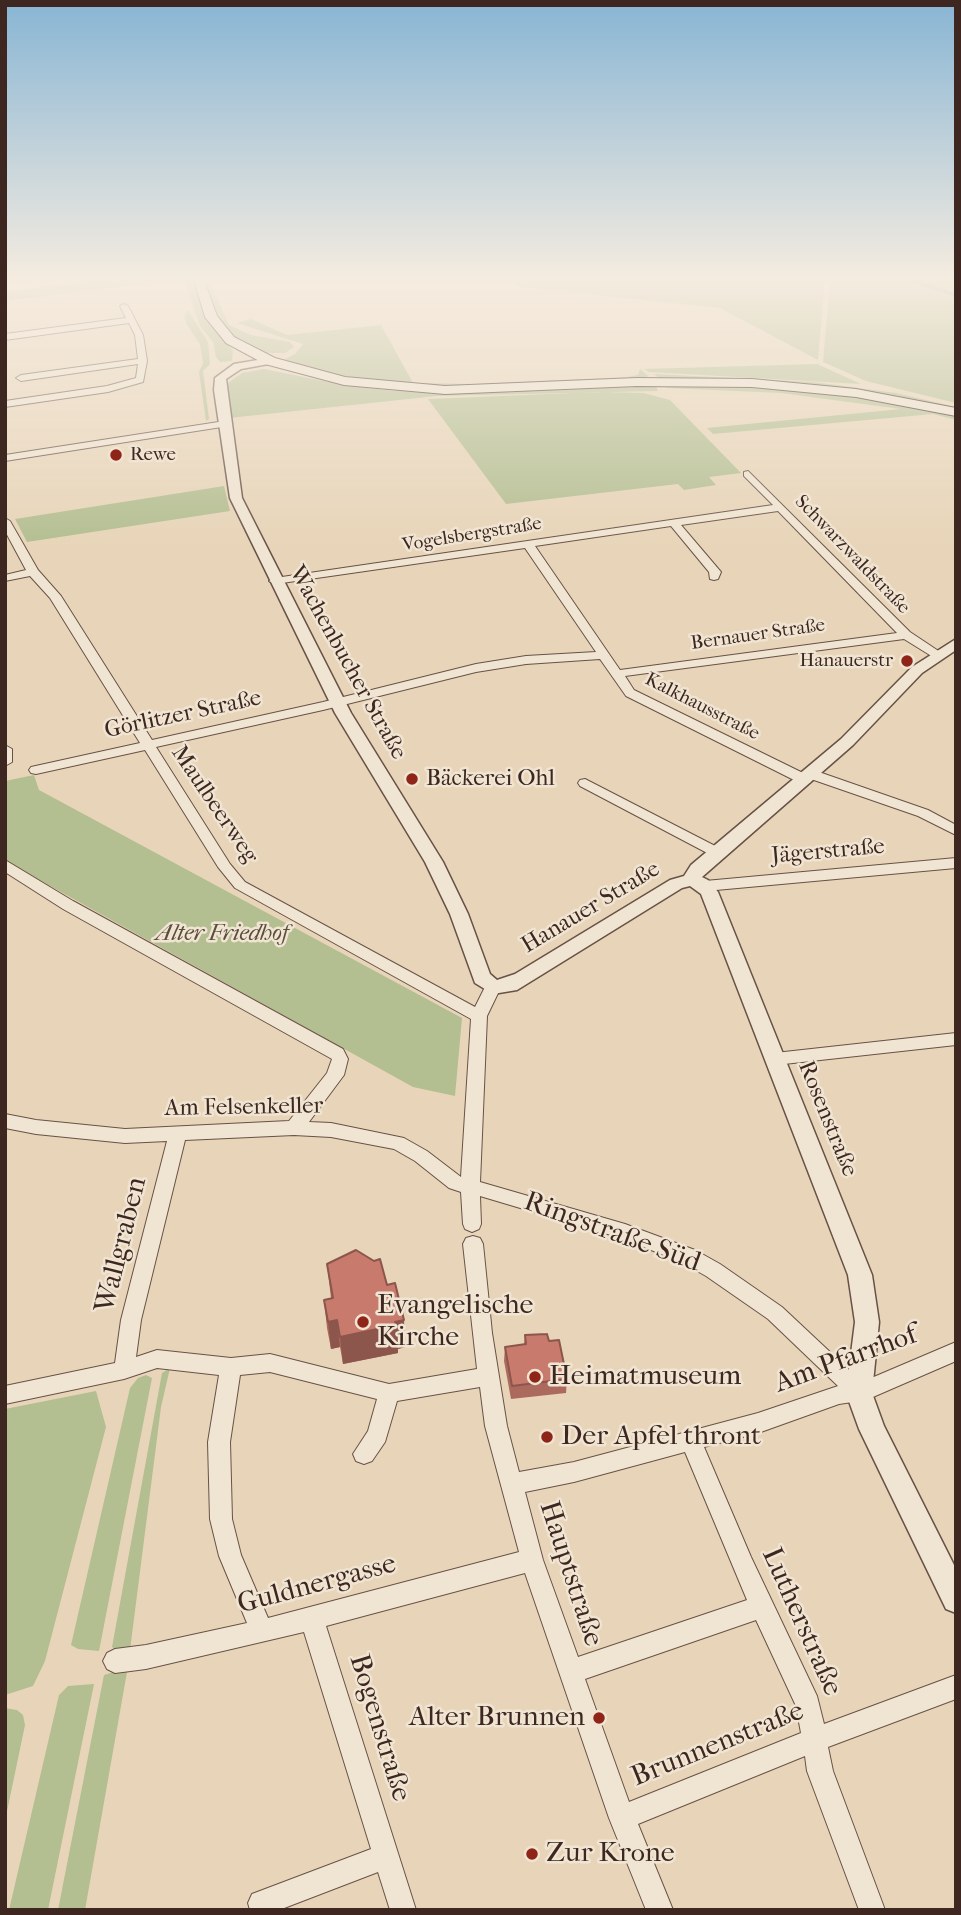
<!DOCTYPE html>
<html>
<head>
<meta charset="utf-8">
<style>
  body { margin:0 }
  #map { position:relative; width:961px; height:1915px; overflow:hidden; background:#e8d5b9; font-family:"IM FELL French Canon",serif }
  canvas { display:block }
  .frame { position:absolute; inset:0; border:7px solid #3d2720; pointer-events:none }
</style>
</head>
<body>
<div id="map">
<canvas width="961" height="1915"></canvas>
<div class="frame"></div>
</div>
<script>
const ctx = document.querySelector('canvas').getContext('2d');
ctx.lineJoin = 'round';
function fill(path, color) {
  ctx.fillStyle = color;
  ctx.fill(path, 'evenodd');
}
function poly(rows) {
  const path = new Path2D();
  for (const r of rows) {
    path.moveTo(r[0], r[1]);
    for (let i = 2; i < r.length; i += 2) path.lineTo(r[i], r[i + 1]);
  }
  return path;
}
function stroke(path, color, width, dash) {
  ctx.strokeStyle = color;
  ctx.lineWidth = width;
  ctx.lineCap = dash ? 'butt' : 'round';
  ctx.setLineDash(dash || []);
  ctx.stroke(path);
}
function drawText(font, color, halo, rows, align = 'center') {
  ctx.font = font + ' "IM FELL French Canon",serif';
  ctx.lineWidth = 5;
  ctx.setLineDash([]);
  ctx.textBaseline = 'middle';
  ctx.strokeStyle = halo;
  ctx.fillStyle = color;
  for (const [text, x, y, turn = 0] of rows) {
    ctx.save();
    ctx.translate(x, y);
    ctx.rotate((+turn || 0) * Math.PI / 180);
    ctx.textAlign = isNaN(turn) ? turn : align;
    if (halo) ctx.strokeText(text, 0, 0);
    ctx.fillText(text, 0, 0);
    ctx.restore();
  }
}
const green = poly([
  [98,280,175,280,5,301,5,292],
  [184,280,193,280,204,315,233,351,232,361,220,362,216,357,213,342,200,326],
  [203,280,209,280,229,325,251,335,290,342,294,347,285,353,264,353,230,335,214,317],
  [509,280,825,280,818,360,720,308,520,287],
  [830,280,956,280,956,403,866,381,823,362],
  [188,310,208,342,210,364,203,371,209,419,206,421,199,372,203,363,200,344,187,325,184,317],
  [251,319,287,335,381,325,413,383,474,384,627,377,638,375,640,369,648,376,645,379,431,387,346,379,281,361,295,354,303,344,237,323],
  [817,364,861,384,649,372,644,369],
  [264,369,349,386,395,391,505,392,655,384,658,391,437,396,229,418,225,385,242,373],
  [654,374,814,382,896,393,956,407,956,410,877,395,660,379],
  [666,383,776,387,876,399,956,415,956,420,933,414,713,434,707,428,901,409,781,393,666,388],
  [598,392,644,393,670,400,741,473,709,477,716,485,684,490,678,484,506,504,428,399],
  [224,486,230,511,27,542,15,519],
  [34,775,39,790,462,1018,455,1096,413,1087,5,861,5,781],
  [170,1368,161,1407,130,1650,118,1651,112,1647,162,1373],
  [146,1375,152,1378,99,1651,78,1649,71,1645,130,1388,138,1378],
  [96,1391,106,1427,45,1661,33,1686,5,1695,5,1409],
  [120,1670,127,1672,85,1910,58,1910,104,1675],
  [94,1684,48,1910,9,1910,59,1695,68,1686],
  [5,1708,17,1710,23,1715,25,1725,5,1821]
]);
const stream = poly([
  [911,280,956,295]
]);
const minor = poly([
  [124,304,128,306,143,335,147,361,143,382,108,392,5,407,5,401,107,386,136,378,138,364,21,381,16,378,21,375,138,359,135,335,129,323,5,340,5,334,126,318,120,306,124,304],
  [225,421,228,422,228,426,5,461,5,455,225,421],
  [748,471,910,632,943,654,941,657,933,657,904,639,625,676,634,690,805,774,806,771,816,771,928,810,956,825,956,835,918,816,811,779,810,783,800,783,626,696,600,659,526,664,476,672,323,710,156,747,230,864,245,882,475,1007,487,983,499,983,501,987,487,1016,480,1182,625,1224,695,1250,720,1264,782,1307,862,1382,956,1342,956,1361,866,1400,839,1404,758,1433,704,1447,751,1557,817,1696,824,1724,956,1675,956,1699,828,1747,833,1771,885,1910,859,1910,807,1771,805,1756,638,1824,673,1910,646,1910,609,1818,525,1573,326,1626,416,1910,390,1910,378,1872,279,1910,250,1910,248,1903,252,1894,371,1849,304,1632,146,1669,115,1673,107,1669,103,1661,107,1653,115,1649,146,1645,247,1623,219,1556,210,1519,208,1442,219,1375,157,1368,124,1379,5,1404,5,1386,115,1363,121,1320,167,1141,125,1143,36,1134,5,1128,5,1114,36,1120,125,1129,289,1121,327,1073,332,1059,63,909,5,872,5,860,73,901,343,1049,348,1059,344,1075,309,1122,331,1123,404,1138,427,1151,461,1177,471,1019,235,888,218,867,145,750,36,774,31,773,29,770,31,767,140,743,50,598,30,576,5,581,5,575,26,570,5,531,5,518,10,521,38,570,61,596,152,740,323,702,476,664,526,656,596,652,525,548,275,584,269,581,275,578,773,505,744,476,744,472,748,471],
  [778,511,897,633,620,670,535,546,671,526,709,572,710,579,714,580,718,579,721,572,681,525,778,511],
  [294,1135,331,1137,394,1149,415,1161,449,1188,461,1192,463,1224,465,1229,472,1232,479,1229,481,1224,480,1196,621,1238,681,1262,706,1276,768,1319,838,1386,758,1413,574,1462,519,1472,507,1426,492,1333,483,1244,480,1238,473,1236,466,1238,463,1244,477,1369,389,1384,270,1354,231,1358,157,1350,136,1357,141,1320,185,1140,294,1135],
  [270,1372,377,1399,368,1431,353,1454,356,1461,364,1464,372,1461,385,1442,397,1401,480,1387,485,1426,519,1552,268,1618,241,1555,232,1519,230,1442,240,1375,270,1372],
  [685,1452,747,1600,578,1657,543,1560,525,1492,574,1482,685,1452],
  [756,1620,796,1706,801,1733,629,1802,585,1679,756,1620],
  [5,745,12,749,12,762,5,766,5,745],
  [585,779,721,849,723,852,716,857,711,855,580,786,578,783,580,780,585,779],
  [956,858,956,868,705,891,698,886,705,881,956,858],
  [956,1033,956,1045,775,1065,769,1063,767,1059,769,1055,775,1053,956,1033]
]);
const tertiary = poly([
  [270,358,274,359,274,363,241,369,226,379,242,498,351,713,443,862,468,914,490,974,497,980,515,974,670,880,684,876,691,865,841,739,912,667,956,639,956,650,922,673,853,745,702,877,708,880,718,892,872,1275,879,1322,872,1393,884,1426,956,1569,956,1613,946,1609,859,1429,846,1393,855,1322,848,1275,701,894,690,886,682,888,517,990,493,994,475,983,450,914,425,862,335,713,230,498,214,390,215,378,234,364,270,358]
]);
const secondary = poly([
  [194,280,204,280,217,316,234,337,275,358,345,377,445,386,637,378,752,379,856,389,956,408,956,416,856,397,752,387,637,386,445,394,344,385,265,364,226,343,205,317,194,280]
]);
const wall = poly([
  [374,1261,387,1285,405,1347,398,1349,398,1353,343,1364,340,1347,331,1349,327,1328,324,1300,331,1298,327,1264],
  [525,1335,549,1341,567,1379,566,1393,511,1399,504,1361,505,1347,524,1344]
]);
const shadedWall = poly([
  [337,1320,340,1347,331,1349,328,1322],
  [404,1320,405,1347,398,1349,398,1353,343,1364,340,1337]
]);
const building = poly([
  [356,1250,374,1261,380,1259,387,1285,395,1283,404,1320,395,1322,396,1325,340,1337,337,1320,328,1322,324,1300,333,1298,327,1264,356,1250],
  [547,1334,549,1341,559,1340,567,1379,512,1386,505,1347,526,1344,525,1335,547,1334]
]);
const markers = [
  [116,455,7,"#8f2418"],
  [907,661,7,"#8f2418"],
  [412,779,7,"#8f2418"],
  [363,1322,7,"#8f2418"],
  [535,1377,7,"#8f2418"],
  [547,1437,7,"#8f2418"],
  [599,1718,7,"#8f2418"],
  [532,1854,7,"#8f2418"]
];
const farPoinames = [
  ["Rewe",130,455],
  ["Hanauerstr",893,661,"right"]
];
const farStreetnames = [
  ["Vogelsbergstraße",472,535,-9],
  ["Schwarzwaldstraße",852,555,46],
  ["Bernauer Straße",758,635,-8],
  ["Kalkhausstraße",702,707,27]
];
const streetNames = [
  ["Wachenbucher Straße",347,663,61],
  ["Görlitzer Straße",183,715,-12],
  ["Maulbeerweg",214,805,56],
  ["Jägerstraße",828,852,-5],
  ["Hanauer Straße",591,908,-31],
  ["Am Felsenkeller",244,1108,-1],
  ["Rosenstraße",827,1119,68]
];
const poiNames = [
  ["Bäckerei Ohl",426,779]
];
const parkNames = [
  ["Alter Friedhof",222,934]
];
const nearStreetnames = [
  ["Ringstraße Süd",612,1233,20],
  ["Wallgraben",122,1245,-76],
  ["Am Pfarrhof",846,1360,-20],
  ["Hauptstraße",570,1574,72],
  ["Guldnergasse",317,1585,-15],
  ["Lutherstraße",801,1622,66],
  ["Bogenstraße",379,1728,73],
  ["Brunnenstraße",718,1745,-22]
];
const nearPoinames = [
  ["Evangelische",377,1306],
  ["Kirche",377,1338],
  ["Heimatmuseum",549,1377],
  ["Der Apfel thront",561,1437],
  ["Alter Brunnen",585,1718,"right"],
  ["Zur Krone",546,1854]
];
fill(green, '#b3be91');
stroke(stream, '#747d7a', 3.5);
stroke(minor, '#685246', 2);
stroke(tertiary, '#685246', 3);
stroke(secondary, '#3d2720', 2);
fill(minor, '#f0e4d2');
fill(tertiary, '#f0e4d2');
fill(secondary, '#f0e4d2');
fill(wall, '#ac6a5e');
fill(shadedWall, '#8c564c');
fill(building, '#c87b6d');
stroke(building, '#8c564c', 2);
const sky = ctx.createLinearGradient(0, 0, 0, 548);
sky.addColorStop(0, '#88b5d4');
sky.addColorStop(0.51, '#f5ece0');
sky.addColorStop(1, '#f5ece000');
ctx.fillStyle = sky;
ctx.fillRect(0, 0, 961, 548);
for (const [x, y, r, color] of markers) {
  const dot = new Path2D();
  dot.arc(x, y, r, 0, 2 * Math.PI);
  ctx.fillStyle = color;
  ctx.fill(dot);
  stroke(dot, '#f0e4d2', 2.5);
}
drawText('19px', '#3d2720', '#f0e4d2', farPoinames, 'left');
drawText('19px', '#3d2720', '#f0e4d2', farStreetnames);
drawText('23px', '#3d2720', '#f0e4d2', streetNames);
drawText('23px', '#3d2720', '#f0e4d2', poiNames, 'left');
drawText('italic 23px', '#5a4d3c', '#f0e4d2', parkNames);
drawText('28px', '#3d2720', '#f0e4d2', nearStreetnames);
drawText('28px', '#3d2720', '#f0e4d2', nearPoinames, 'left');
</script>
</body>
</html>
